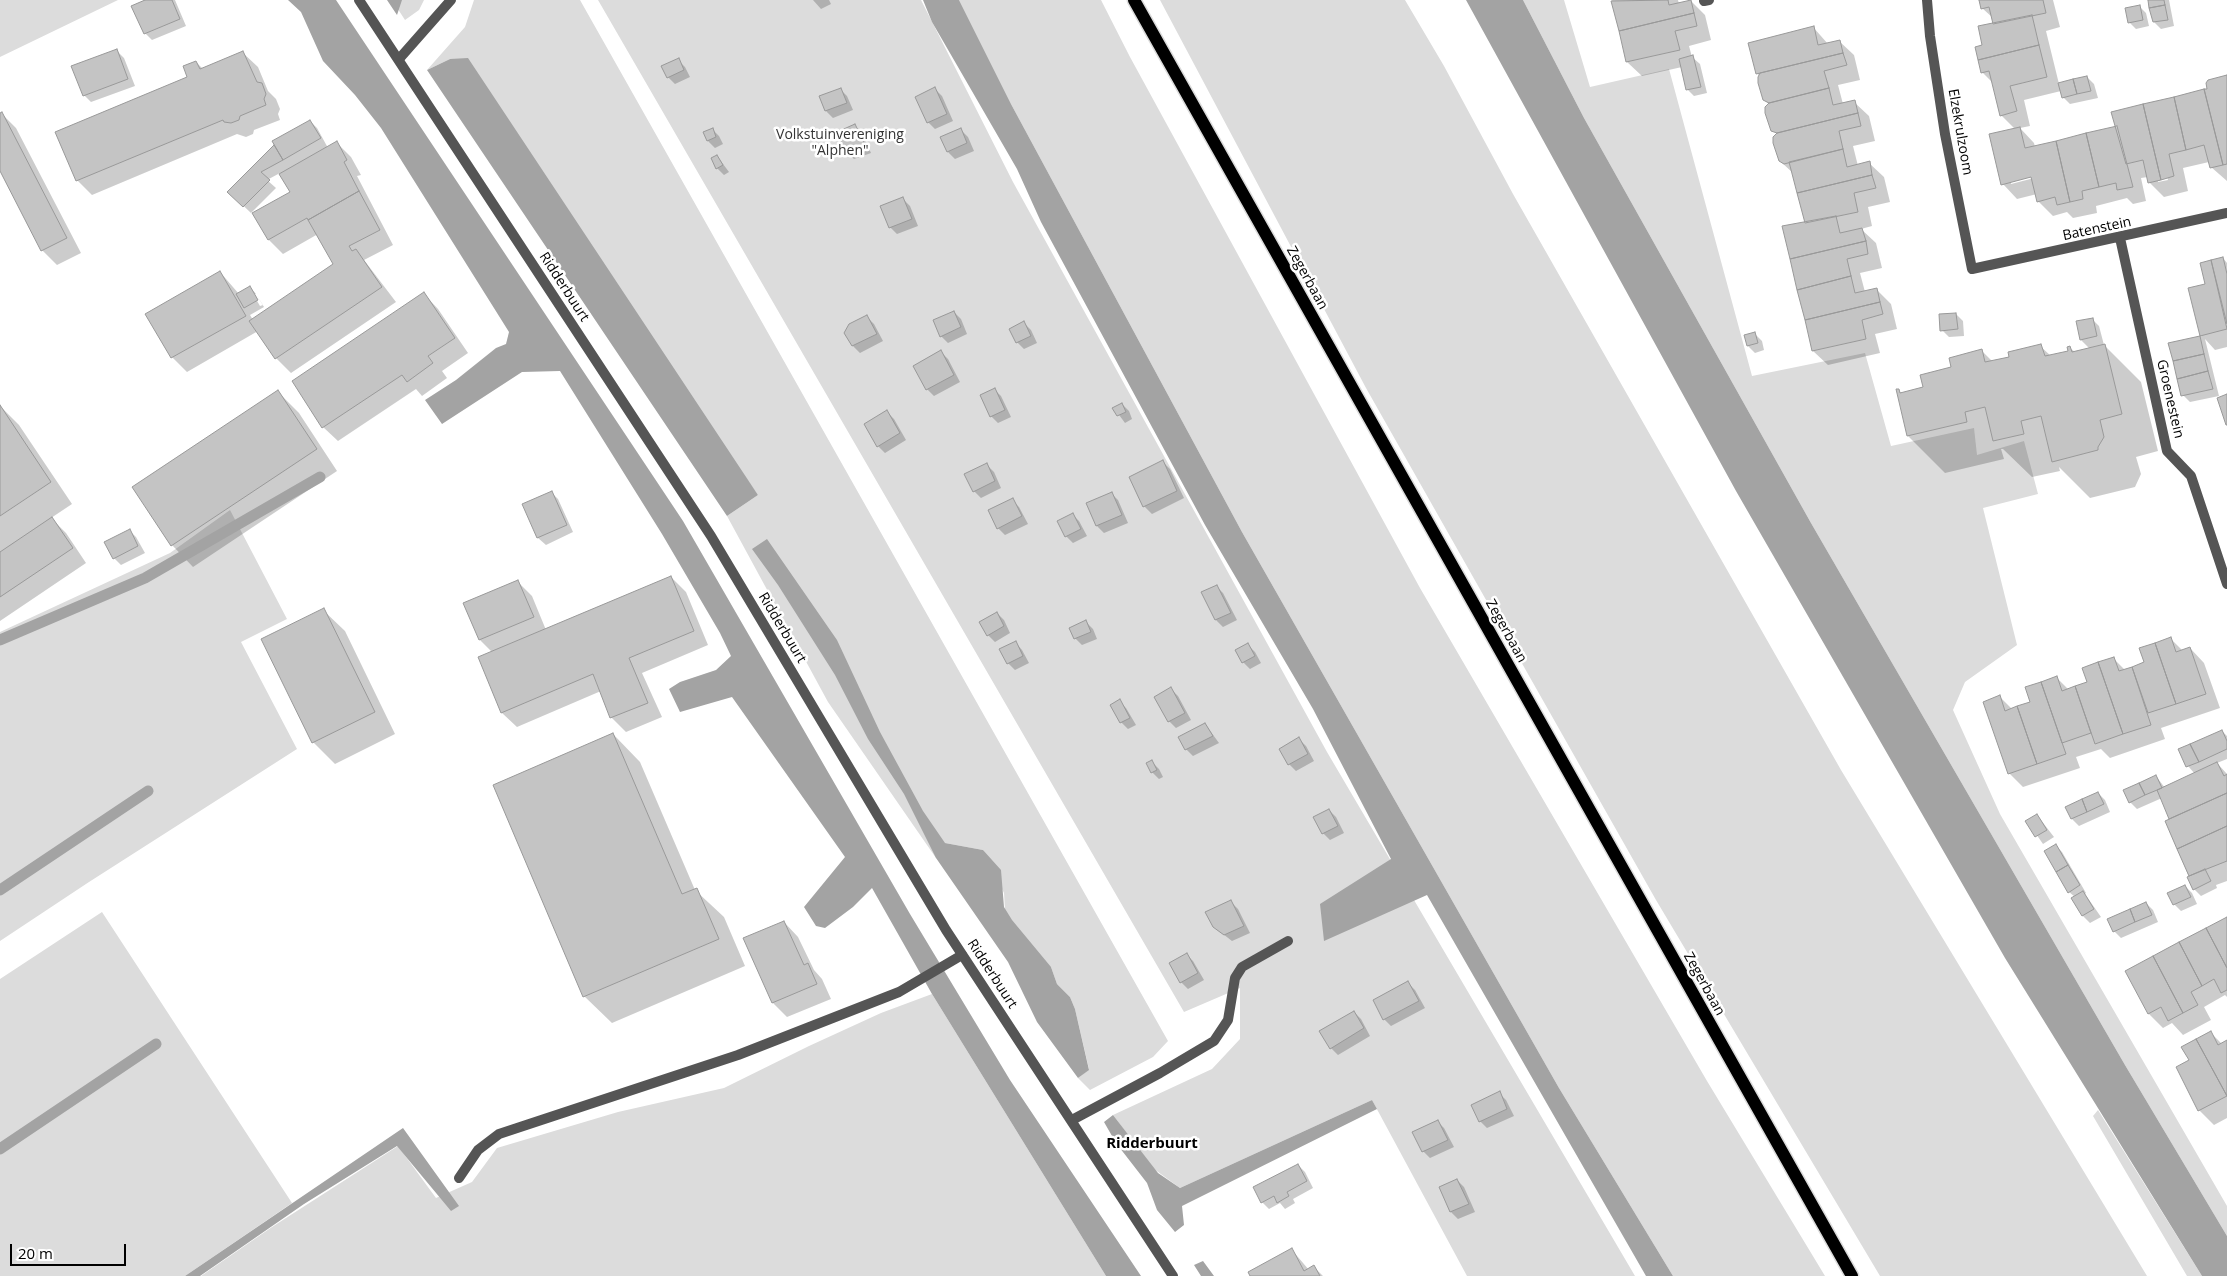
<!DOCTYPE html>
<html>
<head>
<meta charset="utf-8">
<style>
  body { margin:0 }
  #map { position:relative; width:2227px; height:1276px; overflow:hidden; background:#fff; font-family:"Open Sans",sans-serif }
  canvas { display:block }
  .scale { position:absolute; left:10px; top:1244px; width:116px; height:22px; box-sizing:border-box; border:2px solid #000; border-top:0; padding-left:6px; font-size:15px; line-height:18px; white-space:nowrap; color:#000; -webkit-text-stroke:4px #fff; paint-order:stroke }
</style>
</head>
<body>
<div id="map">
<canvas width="2227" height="1276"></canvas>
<div class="scale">20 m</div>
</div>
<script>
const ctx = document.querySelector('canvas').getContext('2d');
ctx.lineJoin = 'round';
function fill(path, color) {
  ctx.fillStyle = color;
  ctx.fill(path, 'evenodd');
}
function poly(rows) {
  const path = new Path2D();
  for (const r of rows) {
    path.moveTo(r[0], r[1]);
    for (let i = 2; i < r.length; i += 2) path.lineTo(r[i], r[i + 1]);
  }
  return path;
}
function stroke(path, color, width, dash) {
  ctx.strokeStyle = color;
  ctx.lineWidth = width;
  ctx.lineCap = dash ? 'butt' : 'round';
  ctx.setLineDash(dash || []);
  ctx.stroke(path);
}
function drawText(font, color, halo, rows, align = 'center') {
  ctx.font = font + ' "Open Sans",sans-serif';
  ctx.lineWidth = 5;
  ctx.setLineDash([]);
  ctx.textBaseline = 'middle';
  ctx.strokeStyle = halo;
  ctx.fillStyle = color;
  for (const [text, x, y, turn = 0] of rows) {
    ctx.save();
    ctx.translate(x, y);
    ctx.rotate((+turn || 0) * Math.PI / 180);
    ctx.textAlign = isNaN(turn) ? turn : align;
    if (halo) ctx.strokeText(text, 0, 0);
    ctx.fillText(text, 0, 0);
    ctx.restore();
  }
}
const green = poly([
  [0,0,118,0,0,57],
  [392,0,424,0,419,10,405,20],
  [474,0,580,0,1168,1041,1153,1057,1090,1090,1078,1078,1089,1069,1075,1009,1070,997,1057,984,1051,967,1008,962,1004,893,983,850,945,843,936,858,828,702,727,516,758,495,450,59,427,70,465,27],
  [598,0,921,0,1013,182,1327,752,1635,1276,1467,1276,1372,1100,1180,1188,1154,1169,1113,1115,1212,1069,1240,1039,1240,988,1184,1012],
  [959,0,1101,0,1130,57,1420,588,1707,1081,1825,1276,1673,1276,1559,1088,1242,532,1011,104],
  [1160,0,1405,0,1444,66,1513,194,1841,770,2147,1276,1880,1276,1656,900,1366,388],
  [1523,0,1564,0,1590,87,1669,69,1752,376,1865,353,1891,446,1974,428,1977,455,2024,441,2038,494,1983,508,2017,645,1965,682,1953,710,2000,814,2227,1206,2227,1236,2125,1065,1811,523,1584,118],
  [230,510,287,619,241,642,297,749,89,882,0,941,0,632,170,553],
  [102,912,292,1203,185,1276,0,1276,0,979],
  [932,994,1106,1276,201,1276,272,1227,398,1146,436,1198,472,1182,497,1148,618,1112,724,1088,809,1046,881,1013],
  [2098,1110,2202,1276,2187,1276,2093,1116]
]);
const water = poly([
  [288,0,336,0,683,521,910,914,1010,1080,1141,1276,1106,1276,932,994,872,888,853,907,825,928,816,926,804,907,845,857,732,697,680,712,669,689,680,682,716,670,731,656,720,633,662,534,560,371,522,372,442,424,425,400,456,380,496,348,506,344,509,332,381,128,355,95,323,61,301,12],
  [387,0,402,0,397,15],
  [923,0,959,0,1011,104,1242,532,1559,1088,1673,1276,1646,1276,1427,895,1324,941,1320,904,1391,859,1313,709,1205,525,1041,222,1017,169,932,22],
  [1466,0,1523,0,1584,118,1811,523,2125,1065,2227,1236,2227,1276,2202,1276,2005,958,1736,491],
  [468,58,758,495,727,516,427,70,450,59],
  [767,539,837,640,880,732,923,811,945,843,983,850,1001,870,1004,907,1012,920,1051,967,1057,984,1070,997,1075,1009,1089,1070,1078,1078,1037,1022,1008,962,936,858,904,794,868,739,835,675,778,585,752,549],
  [1372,1100,1377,1109,1182,1206,1184,1225,1175,1232,1157,1210,1147,1183,1116,1143,1104,1122,1113,1115,1158,1173,1180,1188],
  [403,1128,459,1206,451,1211,397,1146,304,1204,200,1276,185,1276],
  [1203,1261,1214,1276,1201,1276,1194,1265]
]);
const shadow = poly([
  [148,0,175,0,186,26,152,40,145,33],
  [813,0,829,0,831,4,821,9],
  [1612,0,1678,0,1679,4,1691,1,1705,15,1711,40,1689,46,1692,57,1700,64,1707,93,1694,96,1687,89,1682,67,1642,76,1627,62],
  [1980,0,2053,0,2060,27,2046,31,2059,84,2087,77,2094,84,2098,98,2070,104,2063,97,2061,91,2024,100,2030,126,2020,128,2034,143,2035,147,2117,127,2208,89,2227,76,2227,181,2211,167,2209,162,2183,168,2188,191,2164,197,2149,182,2148,177,2141,178,2146,201,2133,204,2127,198,2096,206,2097,213,2073,218,2067,212,2053,216,2038,201,2037,194,2017,199,2003,184,2015,129,2001,115,1993,83,1982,72,1984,46,1994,24,1993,18,1982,8],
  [2037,175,2038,177,2011,184,2011,181],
  [2167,177,2168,180,2158,182,2158,179],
  [2149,0,2169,0,2174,26,2161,29,2154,22],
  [2139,6,2146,13,2149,26,2136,29,2129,22],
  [1813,27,1828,44,1839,41,1854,55,1860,80,1838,85,1843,104,1854,102,1869,116,1875,141,1853,146,1858,166,1869,163,1884,177,1890,202,1868,207,1872,226,1861,229,1876,243,1882,268,1860,273,1865,292,1877,290,1891,304,1897,329,1875,334,1880,353,1828,365,1813,351,1806,222,1794,174,1780,161,1777,134,1772,130,1769,104,1764,100,1760,76,1757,73],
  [117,51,124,58,135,86,91,102,84,95],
  [243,53,258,67,268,91,276,99,280,109,278,114,280,120,254,130,253,134,246,137,237,134,92,195,77,180,189,77,196,62,203,69],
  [678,60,685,67,690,77,675,84,668,77],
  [840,89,847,96,853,110,833,118,826,111],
  [935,89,942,96,953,121,935,129,928,122],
  [0,114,2,114,16,128,81,253,57,265,42,250,0,168],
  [310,121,317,128,328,148,337,143,351,157,361,175,357,176,393,245,364,260,396,302,291,373,276,358,258,331,187,372,172,357,220,272,239,294,250,287,256,294,253,294,260,306,263,305,256,294,264,307,250,315,253,320,335,265,318,234,283,254,269,240,254,214,292,193,280,173,267,180,276,188,251,213,229,192,276,145],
  [855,126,862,133,871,153,854,159,847,152],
  [712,129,719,136,723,144,715,148,708,141,705,133],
  [961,130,968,137,974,151,955,159,948,152],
  [717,156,729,172,724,175,717,168],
  [903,199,910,206,918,226,897,234,890,227],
  [2223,258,2227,263,2227,347,2215,350,2205,339,2219,396,2190,402,2183,395,2170,344,2202,336,2206,285,2201,264],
  [424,294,438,309,468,353,442,371,447,378,422,396,416,389,338,441,323,427],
  [954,312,961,319,967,334,948,343,941,336],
  [1956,314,1963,321,1964,336,1949,337,1942,330],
  [867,317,874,324,883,341,860,353,853,346,846,333],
  [2092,319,2099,326,2104,345,2141,382,2158,451,2136,457,2141,474,2135,487,2090,498,2059,467,2060,471,2032,477,2003,449,2001,449,2004,459,1945,473,1908,436,1898,390,1902,394,1925,388,1952,368,1982,351,1993,362,2040,346,2051,356,2069,352,2070,348,2075,352,2090,349,2081,340,2077,322],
  [1024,323,1031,330,1037,343,1024,349,1017,342],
  [1755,334,1762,341,1764,350,1755,353,1748,346],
  [941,352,948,359,960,382,934,396,927,389],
  [994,389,1001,396,1011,417,998,423,991,416],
  [278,392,299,413,337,471,193,567,172,545,133,488],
  [1122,404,1129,411,1132,419,1125,423,1114,408],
  [0,406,19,425,72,504,51,518,66,533,86,563,0,621],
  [887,412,894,419,906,440,885,453,878,446],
  [1163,462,1170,469,1184,498,1152,514,1145,507,1131,478],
  [987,465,994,472,1001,488,981,498,974,491],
  [551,492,558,499,573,532,546,545,538,538,524,504],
  [1111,493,1118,500,1128,523,1104,533,1097,526,1088,504],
  [1012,500,1019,507,1028,524,1005,535,998,528],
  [1072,514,1079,521,1087,536,1073,543,1066,536],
  [129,530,136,537,145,553,121,565,114,558],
  [671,577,686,592,708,645,642,673,662,717,626,732,611,717,601,691,517,727,502,713,480,658,493,653,480,640,465,604,518,582,532,596,546,630],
  [1216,586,1223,593,1237,620,1223,627,1216,620,1202,593],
  [323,610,345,631,395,734,335,764,313,742,263,640],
  [997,613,1004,620,1010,633,995,642,988,635],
  [1086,622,1093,629,1097,639,1082,645,1075,638,1071,628],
  [2171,639,2183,651,2190,648,2204,663,2220,708,2161,728,2165,739,2110,758,2101,749,2076,757,2080,768,2023,787,2009,773,2000,697,2012,709,2032,702,2057,678,2069,690,2089,683,2113,658,2125,670,2146,663],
  [1015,642,1022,650,1029,663,1015,670,1008,663],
  [1248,645,1255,652,1261,663,1250,669,1243,662],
  [1171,689,1178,696,1191,720,1176,728,1169,721],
  [1119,701,1126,708,1136,725,1128,729,1121,722],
  [1205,724,1219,743,1193,756,1186,749],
  [2222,731,2227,736,2227,759,2217,763,2227,774,2227,881,2216,885,2217,888,2201,896,2194,889,2166,822,2171,819,2162,798,2137,809,2130,802,2156,776,2165,788,2195,774,2188,766],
  [613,734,640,762,695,890,724,917,745,966,612,1023,584,996],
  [1299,739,1306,746,1314,761,1296,771,1289,764],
  [1152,762,1159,769,1163,777,1159,779,1152,772],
  [2098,793,2105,800,2110,812,2079,826,2072,819,2067,807],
  [1329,810,1336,817,1344,833,1330,840,1323,833],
  [2037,815,2054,837,2043,844,2027,821],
  [2056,846,2062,852,2086,893,2085,894,2101,917,2090,923,2083,916,2073,898,2075,897,2069,892],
  [2185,886,2192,893,2197,904,2181,911,2174,904],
  [1231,902,1238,909,1250,933,1232,941,1214,927],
  [2146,903,2153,910,2158,922,2121,938,2114,931],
  [2227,919,2227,997,2225,995,2204,1007,2211,1020,2183,1035,2172,1023,2163,1028,2149,1014,2126,971],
  [784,922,798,937,814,970,822,979,831,999,787,1017,773,1003,745,939],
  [1186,954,1193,961,1204,980,1188,989,1181,982],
  [1408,983,1415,990,1425,1008,1391,1026,1384,1019],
  [1354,1012,1361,1019,1370,1036,1338,1055,1331,1048],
  [2211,1033,2222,1044,2227,1042,2227,1118,2214,1125,2199,1110,2190,1061],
  [1499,1093,1506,1100,1514,1116,1487,1128,1480,1121],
  [1437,1121,1444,1128,1454,1147,1430,1158,1423,1151],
  [1298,1165,1305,1172,1313,1188,1293,1199,1295,1203,1285,1209,1280,1203,1269,1209,1262,1202],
  [1457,1180,1464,1187,1475,1212,1458,1219,1451,1212,1440,1187],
  [1292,1250,1309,1270,1314,1267,1323,1276,1252,1276]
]);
const stream = poly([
  [0,640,145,578,320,477],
  [0,890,148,791],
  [0,1149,156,1044]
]);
const building = poly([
  [145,0,172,0,180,19,144,34,131,6,145,0],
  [1668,0,1669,5,1691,0,1694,13,1619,31,1611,1,1668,0],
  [1979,0,2043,0,2046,13,1993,24,1989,7,1981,9,1979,0],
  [2148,0,2164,0,2165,5,2149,8,2148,0],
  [2140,5,2143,20,2128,23,2125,8,2140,5],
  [2165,5,2168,20,2153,22,2149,8,2165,5],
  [1694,13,1697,26,1675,31,1680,50,1626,62,1619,31,1694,13],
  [2032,15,2039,45,1978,60,1975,47,1982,45,1978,26,2032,15],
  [1814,26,1818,45,1840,40,1843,53,1756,74,1748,43,1814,26],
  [2039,45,2047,77,2010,86,2017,111,2000,116,1989,71,1981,73,1978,60,2039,45],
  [117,49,128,79,83,96,71,66,117,49],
  [243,51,257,82,262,83,266,94,264,99,266,105,240,116,239,120,231,123,224,122,223,120,76,181,55,132,187,77,183,66,196,61,200,69,243,51],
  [1843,53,1847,65,1824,71,1829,88,1769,103,1763,100,1758,83,1758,77,1760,73,1843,53],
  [1693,55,1701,87,1686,90,1679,59,1693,55],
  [679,58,684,70,667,78,661,66,679,58],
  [2227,75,2227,164,2223,165,2204,89,2207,89,2206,83,2208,80,2227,75],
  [2087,76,2091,91,2077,94,2073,79,2087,76],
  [2073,79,2077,94,2062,98,2058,83,2073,79],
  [935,87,947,114,927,123,915,97,935,87],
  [841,88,847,103,825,111,819,96,841,88],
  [1829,88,1833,105,1855,100,1858,113,1777,133,1771,131,1765,113,1765,107,1769,103,1829,88],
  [2204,89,2223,165,2210,168,2204,145,2186,150,2174,97,2204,89],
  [2174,97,2186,150,2169,154,2174,176,2161,180,2143,104,2174,97],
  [2143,104,2161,180,2148,183,2143,160,2126,164,2111,112,2143,104],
  [2,112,67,238,41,251,0,171,0,113,2,112],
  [1858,113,1861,126,1839,131,1843,149,1784,164,1779,161,1773,143,1773,137,1777,133,1858,113],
  [310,120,321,138,283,160,272,141,310,120],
  [855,124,865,145,846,153,837,132,855,124],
  [2117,126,2133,187,2117,190,2116,183,2099,187,2086,133,2117,126],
  [2020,127,2025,148,2056,141,2070,202,2057,205,2055,197,2037,202,2031,177,2001,185,1989,134,2020,127],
  [713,128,716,137,707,141,703,132,713,128],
  [961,128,967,143,947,152,940,137,961,128],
  [2086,133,2099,187,2082,191,2083,199,2070,202,2056,141,2086,133],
  [337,141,347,160,344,162,359,191,308,220,307,218,268,240,252,213,290,192,279,174,337,141],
  [274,145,283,160,261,172,270,180,243,207,227,192,274,145],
  [1843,149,1847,167,1870,161,1872,175,1797,193,1789,162,1843,149],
  [717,155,723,165,716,169,711,158,717,155],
  [1872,175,1876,188,1854,193,1858,212,1805,223,1797,193,1872,175],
  [359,191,380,230,349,246,352,251,356,249,382,287,275,359,249,321,333,264,308,220,359,191],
  [903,197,912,219,889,228,880,206,903,197],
  [1836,216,1840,233,1862,228,1866,241,1790,259,1782,226,1836,216],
  [1866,241,1868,254,1847,259,1851,276,1797,290,1790,259,1866,241],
  [2223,257,2227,274,2227,324,2211,260,2223,257],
  [2211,260,2227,329,2200,336,2188,288,2205,284,2200,263,2211,260],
  [220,271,246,316,171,358,145,314,220,271],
  [1851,276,1855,293,1877,288,1880,302,1805,320,1797,290,1851,276],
  [250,286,258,300,244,308,236,294,250,286],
  [424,292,455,338,428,356,433,363,407,382,402,375,322,428,292,381,424,292],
  [1880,302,1883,314,1862,320,1866,339,1812,351,1805,320,1880,302],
  [954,311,961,327,940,337,933,320,954,311],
  [1956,313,1958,329,1940,331,1939,314,1956,313],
  [867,315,877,334,852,346,844,333,849,324,867,315],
  [2093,318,2097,336,2080,340,2076,321,2093,318],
  [1024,321,1031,336,1016,343,1009,329,1024,321],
  [1755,332,1758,343,1747,346,1744,335,1755,332],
  [2200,336,2204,354,2173,361,2168,343,2200,336],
  [2041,344,2045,356,2068,351,2067,347,2070,346,2072,352,2105,344,2122,414,2100,420,2104,437,2098,447,2098,450,2052,462,2041,416,2021,421,2024,434,1993,441,1985,407,1965,412,1967,422,1907,436,1896,389,1899,389,1900,393,1923,387,1920,375,1951,367,1949,358,1982,349,1985,362,2009,357,2008,352,2041,344],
  [941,350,954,375,926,390,913,366,941,350],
  [2204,354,2208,371,2177,379,2173,361,2204,354],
  [2208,371,2213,389,2181,396,2177,379,2208,371],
  [995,388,1005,410,990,417,980,395,995,388],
  [278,390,317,449,171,546,132,487,278,390],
  [2227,394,2227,425,2226,425,2217,398,2227,394],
  [1122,403,1126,412,1117,416,1112,408,1122,403],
  [0,405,51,482,0,516,0,405],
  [887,410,900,433,877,447,864,424,887,410],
  [1163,460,1177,491,1143,507,1129,477,1163,460],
  [987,463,995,481,973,492,964,474,987,463],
  [552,491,567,525,537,538,522,504,552,491],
  [1112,492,1122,515,1096,526,1086,503,1112,492],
  [1013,498,1022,516,997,529,988,510,1013,498],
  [1073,513,1081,529,1065,537,1057,521,1073,513],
  [52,517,73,548,0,597,0,552,52,517],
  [130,529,138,546,113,559,104,542,130,529],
  [671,576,694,631,629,658,648,703,610,718,593,674,501,713,478,657,671,576],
  [518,580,534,617,479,640,463,603,518,580],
  [1217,585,1231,613,1215,620,1201,592,1217,585],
  [324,608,375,712,312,743,261,639,324,608],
  [997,612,1004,626,987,636,979,622,997,612],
  [1086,620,1091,632,1074,639,1069,628,1086,620],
  [2171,637,2176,652,2190,647,2206,694,2176,704,2155,643,2171,637],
  [1016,641,1023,656,1007,664,999,649,1016,641],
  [1248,643,1255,656,1242,663,1235,650,1248,643],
  [2155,643,2176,704,2148,713,2132,667,2144,662,2139,648,2155,643],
  [2114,657,2119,671,2132,667,2151,725,2123,734,2098,662,2114,657],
  [2098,662,2123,734,2095,744,2075,686,2087,682,2082,668,2098,662],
  [2057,676,2062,691,2075,686,2091,733,2062,743,2041,682,2057,676],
  [2041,682,2066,754,2037,764,2017,706,2030,702,2025,687,2041,682],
  [1171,687,1185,713,1168,722,1154,697,1171,687],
  [2000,695,2005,711,2017,706,2037,764,2008,774,1983,702,2000,695],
  [1120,699,1130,718,1120,723,1110,705,1120,699],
  [1205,723,1213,736,1185,750,1178,737,1205,723],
  [2222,730,2227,741,2227,749,2199,762,2190,744,2222,730],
  [613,733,682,894,697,888,719,939,583,997,493,785,613,733],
  [1299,737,1308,754,1288,765,1279,749,1299,737],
  [2190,744,2199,762,2186,767,2178,749,2190,744],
  [1152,760,1157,770,1151,773,1146,763,1152,760],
  [2217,762,2224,776,2227,774,2227,793,2169,819,2157,790,2217,762],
  [2156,775,2162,788,2145,795,2139,783,2156,775],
  [2139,783,2145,795,2129,803,2123,790,2139,783],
  [2098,792,2104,804,2087,812,2082,799,2098,792],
  [2227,793,2227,826,2177,849,2165,821,2227,793],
  [2082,799,2087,812,2071,819,2065,807,2082,799],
  [1329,809,1338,826,1322,834,1313,817,1329,809],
  [2037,814,2047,830,2035,837,2025,821,2037,814],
  [2227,826,2227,861,2189,876,2177,849,2227,826],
  [2056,844,2068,865,2056,872,2044,851,2056,844],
  [2068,865,2080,885,2068,893,2056,872,2068,865],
  [2205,869,2211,881,2193,890,2187,877,2205,869],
  [2185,885,2191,897,2173,905,2167,893,2185,885],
  [2083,891,2094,909,2082,916,2071,898,2083,891],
  [1231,900,1244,926,1224,935,1213,927,1205,912,1231,900],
  [2146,902,2152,915,2135,922,2130,909,2146,902],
  [2130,909,2135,922,2113,932,2107,919,2130,909],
  [2227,917,2227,968,2206,928,2227,917],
  [784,921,804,965,808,963,817,984,772,1003,743,938,784,921],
  [2206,928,2227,968,2227,990,2221,993,2214,979,2202,986,2179,942,2206,928],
  [2179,942,2202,986,2191,992,2198,1005,2183,1013,2153,956,2179,942],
  [1187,953,1198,973,1180,983,1169,963,1187,953],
  [2153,956,2183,1013,2168,1021,2161,1007,2148,1014,2125,971,2153,956],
  [1408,981,1419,1001,1383,1020,1373,1000,1408,981],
  [1354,1011,1364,1028,1330,1049,1319,1031,1354,1011],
  [2211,1031,2218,1045,2227,1040,2227,1096,2196,1039,2211,1031],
  [2196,1039,2227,1096,2198,1111,2176,1067,2189,1060,2181,1047,2196,1039],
  [1500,1091,1507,1109,1479,1122,1471,1105,1500,1091],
  [1438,1120,1448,1140,1422,1152,1412,1132,1438,1120],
  [1298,1164,1307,1181,1287,1192,1289,1196,1277,1203,1274,1196,1261,1203,1253,1187,1298,1164],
  [1457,1179,1469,1204,1450,1212,1439,1187,1457,1179],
  [1292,1248,1304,1271,1314,1265,1320,1276,1250,1276,1248,1272,1292,1248]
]);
const service = poly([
  [399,59,451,0],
  [1072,1120,1160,1073,1214,1041,1228,1020,1235,978,1242,967,1288,941],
  [459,1178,478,1150,499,1134,738,1055,899,992,962,955]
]);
const minor = poly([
  [359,0,711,536,946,930,1173,1276],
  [1927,0,1930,36,1945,134,1972,269,2227,213],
  [1704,1,1709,0],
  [2120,238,2167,451,2191,476,2227,584]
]);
const primary = poly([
  [1134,0,1852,1276]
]);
const streetNames = [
  ["Elzekrulzoom",1960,132,80],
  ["Batenstein",2097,229,-12],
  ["Zegerbaan",1307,278,61],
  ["Ridderbuurt",564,287,57],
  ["Groenestein",2170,399,77],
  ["Ridderbuurt",782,628,59],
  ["Zegerbaan",1506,631,61],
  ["Ridderbuurt",992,974,57],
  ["Zegerbaan",1704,984,61]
];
const parkNames = [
  ["Volkstuinvereniging",840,135],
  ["\"Alphen\"",840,151]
];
const neighbourhoodNames = [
  ["Ridderbuurt",1152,1144]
];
fill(green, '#dcdcdc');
fill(water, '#a3a3a3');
fill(shadow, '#0003');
stroke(stream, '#a3a3a3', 11);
fill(building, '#c4c4c4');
stroke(building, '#999', 1);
stroke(primary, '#dbdbdb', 15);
stroke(service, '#555', 10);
stroke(minor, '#555', 10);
stroke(primary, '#000', 12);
drawText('14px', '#000', '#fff', streetNames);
drawText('14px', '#333', '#fff', parkNames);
drawText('bold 15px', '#000', '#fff', neighbourhoodNames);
</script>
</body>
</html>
